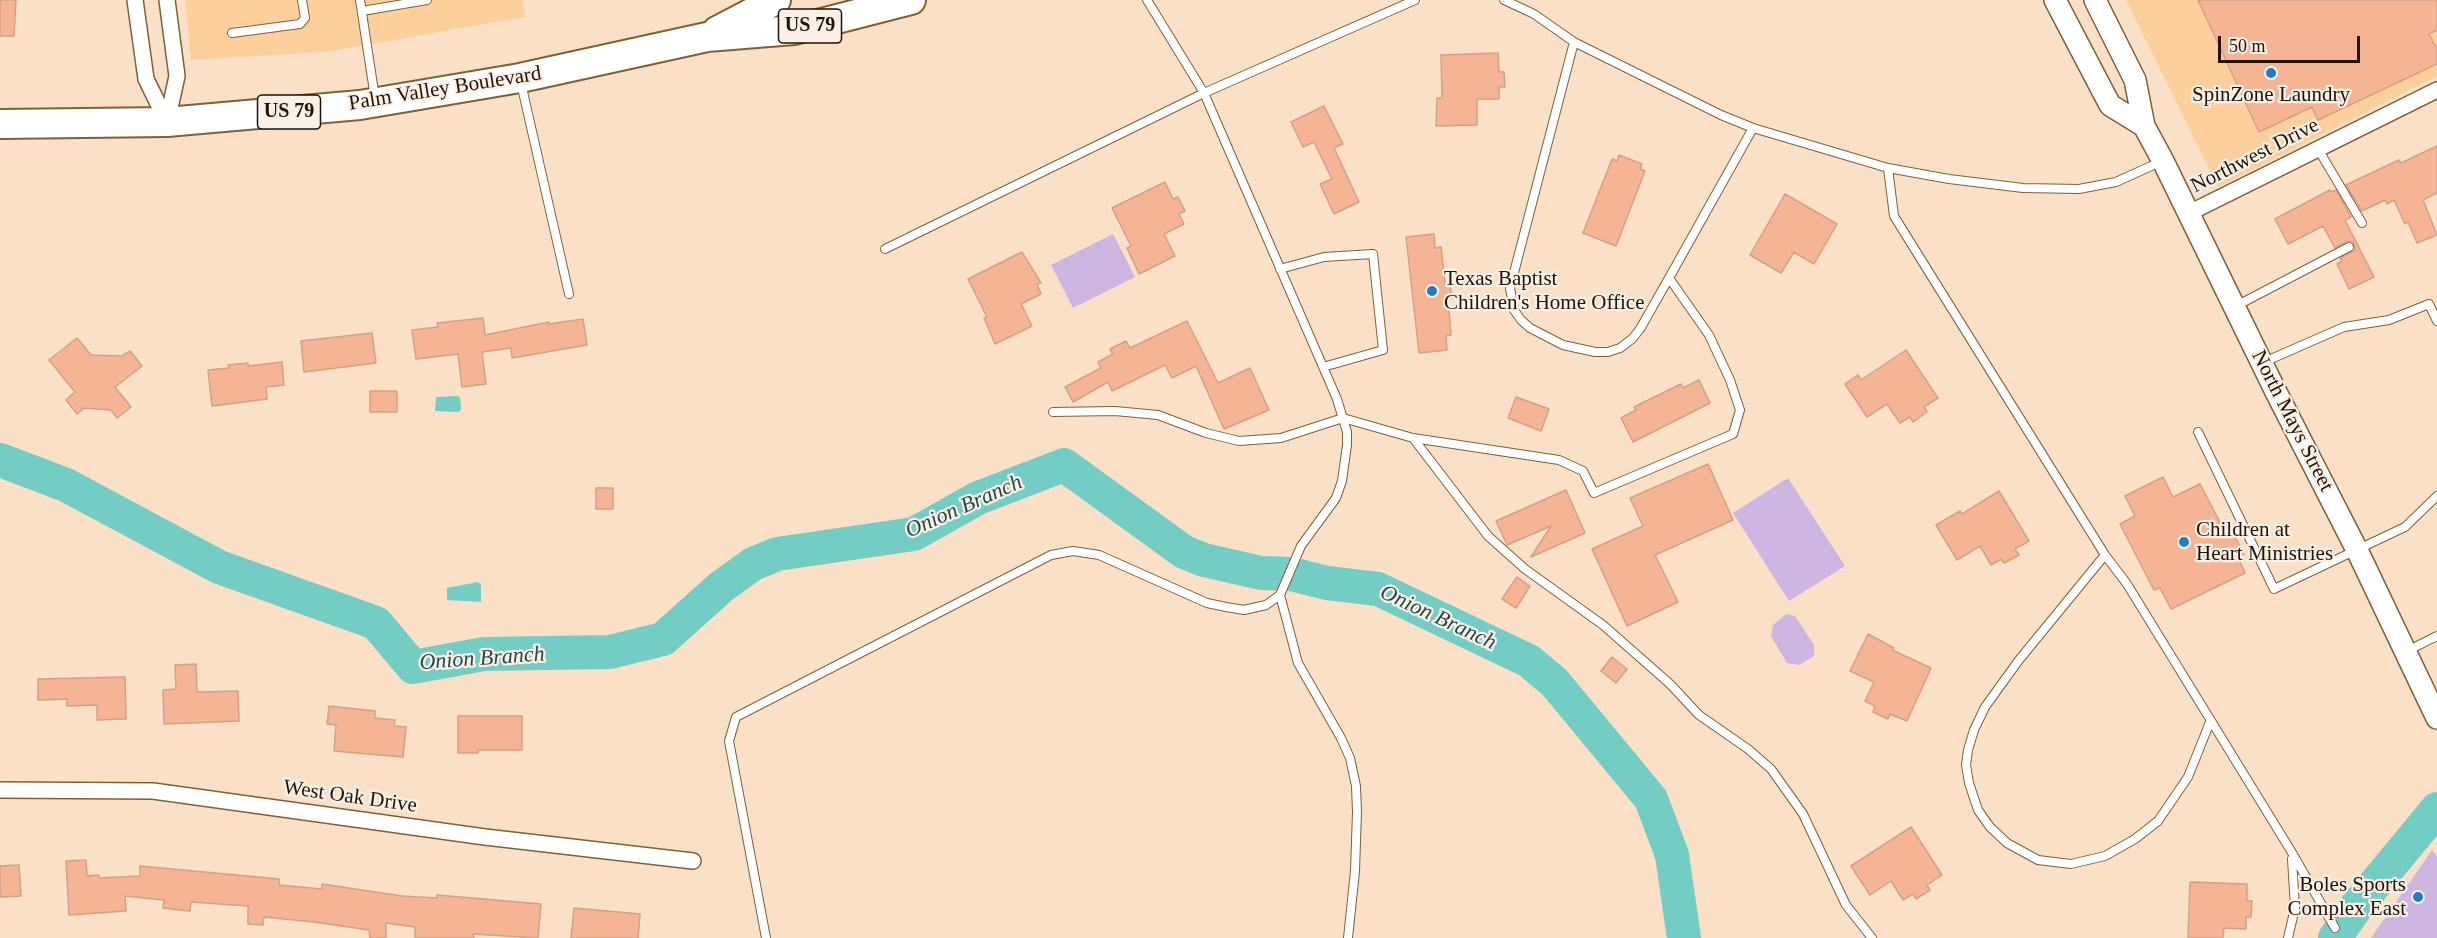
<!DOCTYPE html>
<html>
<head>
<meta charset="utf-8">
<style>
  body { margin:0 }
  #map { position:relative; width:2437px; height:938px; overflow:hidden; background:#f9e0c6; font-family:Georgia,serif }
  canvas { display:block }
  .scale { position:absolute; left:2218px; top:36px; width:142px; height:27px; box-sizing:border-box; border:3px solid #211203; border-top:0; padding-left:8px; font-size:18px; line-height:21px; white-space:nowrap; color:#211203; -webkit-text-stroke:4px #f9f1e8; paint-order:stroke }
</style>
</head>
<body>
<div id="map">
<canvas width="2437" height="938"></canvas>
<div class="scale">50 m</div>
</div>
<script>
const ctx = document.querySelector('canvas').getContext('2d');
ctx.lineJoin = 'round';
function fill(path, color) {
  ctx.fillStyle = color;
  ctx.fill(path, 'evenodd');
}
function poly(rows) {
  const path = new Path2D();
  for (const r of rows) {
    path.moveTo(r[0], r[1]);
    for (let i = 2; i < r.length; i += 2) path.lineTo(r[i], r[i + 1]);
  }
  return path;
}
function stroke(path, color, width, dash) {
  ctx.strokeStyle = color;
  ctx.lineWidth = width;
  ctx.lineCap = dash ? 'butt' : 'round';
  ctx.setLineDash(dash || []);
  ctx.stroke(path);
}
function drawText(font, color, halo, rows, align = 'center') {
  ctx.font = font + ' Georgia,serif';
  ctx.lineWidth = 4.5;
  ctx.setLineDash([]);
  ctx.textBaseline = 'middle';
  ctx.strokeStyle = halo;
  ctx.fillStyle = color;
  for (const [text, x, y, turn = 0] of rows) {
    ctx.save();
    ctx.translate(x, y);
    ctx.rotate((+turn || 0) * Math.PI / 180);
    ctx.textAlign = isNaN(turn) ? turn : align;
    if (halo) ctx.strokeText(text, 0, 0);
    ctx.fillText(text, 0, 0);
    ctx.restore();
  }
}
const built = poly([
  [185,0,522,0,526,17,324,52,191,60],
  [2126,0,2437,0,2437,76,2218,187]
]);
const green = poly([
  [1113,234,1135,277,1073,308,1051,265],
  [1788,478,1845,566,1789,601,1733,513],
  [1786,614,1795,616,1814,645,1814,656,1799,665,1787,663,1771,636,1773,625],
  [2432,850,2437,857,2437,938,2371,938]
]);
const water = poly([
  [458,396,460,398,461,409,459,412,435,411,436,397],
  [478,582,481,585,481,602,447,600,447,588]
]);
const river = poly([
  [0,460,66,485,219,567,376,623,413,667,484,654,610,652,663,639,721,587,753,564,777,554,914,534,978,498,1064,465,1184,552,1204,560,1261,573,1291,574,1327,583,1378,589,1529,661,1555,683,1651,799,1672,855,1684,938],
  [2335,938,2356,907,2437,809]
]);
const building = poly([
  [0,0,16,0,14,36,0,36,0,0],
  [2198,0,2437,0,2437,30,2429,34,2437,49,2437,64,2318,120,2312,107,2259,132,2198,0],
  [1498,53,1499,72,1504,72,1505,87,1499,87,1499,99,1477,99,1477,125,1436,126,1437,98,1442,98,1441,55,1498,53],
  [1324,106,1343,144,1334,148,1359,202,1334,214,1320,184,1332,179,1314,142,1303,147,1291,122,1324,106],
  [2437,146,2437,193,2423,200,2437,235,2417,243,2408,222,2405,224,2394,200,2387,204,2385,200,2362,211,2346,185,2399,160,2401,163,2437,146],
  [1619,155,1642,164,1640,169,1645,171,1616,246,1583,233,1612,159,1617,161,1619,155],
  [1165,182,1173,199,1178,197,1185,211,1179,214,1184,224,1164,234,1175,256,1139,274,1127,248,1131,246,1112,208,1165,182],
  [2330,190,2331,192,2336,190,2351,217,2345,220,2374,277,2349,289,2337,264,2342,261,2340,258,2354,251,2355,247,2353,242,2347,241,2335,248,2323,226,2288,244,2275,219,2330,190],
  [1785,194,1837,224,1814,264,1794,252,1781,273,1750,255,1785,194],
  [1434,234,1435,248,1441,247,1445,284,1450,284,1452,298,1448,298,1451,335,1446,336,1447,350,1419,353,1406,237,1434,234],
  [1022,252,1041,283,1037,284,1041,294,1021,304,1032,326,995,344,984,318,987,317,968,279,1022,252],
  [483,318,485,335,549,322,549,324,583,319,587,345,512,358,511,348,482,352,486,384,462,387,458,354,416,359,412,330,438,327,437,323,483,318],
  [1187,321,1218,383,1250,368,1269,410,1224,429,1196,366,1172,378,1165,365,1112,391,1108,382,1073,402,1065,387,1101,368,1098,362,1113,354,1110,349,1126,341,1130,348,1187,321],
  [372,333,376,363,304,372,301,341,372,333],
  [77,338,91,355,122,356,130,351,142,366,115,387,131,407,117,418,111,410,84,408,77,414,66,400,75,392,49,360,77,338],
  [1906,350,1938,398,1924,407,1927,412,1913,422,1910,417,1900,423,1887,404,1867,417,1845,384,1858,375,1861,380,1906,350],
  [282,362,284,385,266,387,267,399,212,406,208,370,229,368,228,365,248,363,248,366,282,362],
  [1699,380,1710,403,1633,442,1621,418,1636,410,1634,407,1681,384,1683,388,1699,380],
  [370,391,397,391,397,412,370,412,370,391],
  [1516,397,1549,409,1541,431,1508,418,1516,397],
  [1708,464,1733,520,1655,555,1678,602,1627,626,1592,549,1643,526,1630,498,1708,464],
  [2163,477,2173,497,2200,484,2224,530,2230,527,2244,554,2238,557,2245,573,2171,609,2160,588,2154,590,2120,524,2135,516,2125,496,2163,477],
  [596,488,613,488,613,509,596,509,596,488],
  [1566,490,1585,533,1531,557,1551,526,1507,545,1496,521,1566,490],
  [1999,491,2029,541,2015,549,2019,555,2004,563,2001,559,1991,565,1980,546,1957,560,1936,525,1960,511,1962,514,1999,491],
  [1517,577,1530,586,1516,608,1502,599,1517,577],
  [1868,634,1894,648,1892,650,1931,668,1907,721,1890,714,1888,719,1873,712,1875,706,1865,701,1874,682,1850,671,1868,634],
  [1612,657,1627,669,1616,683,1601,671,1612,657],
  [196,664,197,692,238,691,239,721,164,724,163,690,176,689,175,665,196,664],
  [125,677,126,719,97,720,97,705,67,706,67,699,38,700,38,679,125,677],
  [329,706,375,711,375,718,395,720,394,726,406,727,403,757,334,751,336,725,327,724,329,706],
  [458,716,522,716,522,750,478,750,478,753,458,753,458,716],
  [1911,827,1942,875,1927,885,1930,890,1916,899,1913,894,1903,900,1891,881,1870,895,1851,866,1911,827],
  [86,860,87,876,99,875,99,878,140,876,140,866,279,879,279,885,322,889,322,884,402,896,437,898,437,895,541,904,538,938,473,934,474,938,415,938,415,927,386,923,386,938,370,938,369,930,314,922,264,917,263,925,248,924,248,906,191,902,190,911,163,908,164,900,125,896,126,911,69,915,66,861,86,860],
  [19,865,21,896,0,897,0,866,19,865],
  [2190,882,2247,884,2247,901,2252,901,2251,917,2246,917,2246,929,2224,928,2223,938,2188,938,2190,882],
  [574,908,640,914,638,938,571,938,574,908]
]);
const lane = poly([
  [360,0,375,98],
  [1504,0,1534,14,1574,42,1721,115,1753,128,1888,168,1949,179,2023,188,2079,189,2116,182,2160,162],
  [362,11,427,0],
  [232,33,300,24,305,18,302,0],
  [1574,42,1510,288,1514,310,1521,320,1530,328,1563,345,1595,352,1608,352,1620,348,1632,339,1640,329,1669,278,1753,128],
  [521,83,569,294],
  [2318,149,2362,223],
  [1888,168,1894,216,2105,555,2127,584,2291,851,2335,928],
  [885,249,1204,93,1415,0],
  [1280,269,1324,257,1373,254,1383,350,1323,367],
  [2236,306,2349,247],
  [2264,362,2344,327,2389,320,2429,304,2437,321],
  [1053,412,1115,411,1158,415,1206,433,1239,441,1281,438,1343,418,1413,438,1559,460,1583,471,1594,493,1733,434,1740,410,1730,380,1709,335,1669,278],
  [2198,432,2274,589,2405,527,2437,496],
  [1413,438,1488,536,1525,569,1603,625,1670,684,1699,715,1748,749,1771,769,1803,814,1846,905,1872,938],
  [2105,555,2019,660,1985,707,1974,730,1968,750,1966,765,1969,783,1978,810,1990,827,2007,843,2038,860,2071,864,2105,856,2135,839,2158,821,2188,777,2210,722],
  [1280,595,1298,663,1341,738,1350,758,1356,786,1357,812,1355,871,1348,938],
  [2407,651,2437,636],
  [766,938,729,741,736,717,1051,555,1073,551,1099,555,1207,603,1226,607,1244,610,1266,605,1280,595,1301,546,1336,498,1342,481,1347,445,1347,432,1337,399,1204,93,1147,0],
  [2288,938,2295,908,2292,859]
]);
const street = poly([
  [135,0,146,79,167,122],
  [167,122,177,76,167,0],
  [2189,213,2437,90],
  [0,790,153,791,485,837,693,861]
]);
const secondary = poly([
  [2055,0,2110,105,2144,126],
  [2095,0,2135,80,2144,126,2163,161,2276,392,2357,550,2437,718]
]);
const highway = poly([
  [717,31,776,0],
  [0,124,167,122,360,105,520,78,707,37,794,30,911,0]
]);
const markers = [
  [2271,73,6,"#207dca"],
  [1432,291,6,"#207dca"],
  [2184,542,6,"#207dca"],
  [2418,897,6,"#207dca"]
];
const shields = [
  [810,26,63],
  [289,112,63]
];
const shieldNames = [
  ["US 79",810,26],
  ["US 79",289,112]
];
const streetNames = [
  ["Palm Valley Boulevard",445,89,-9],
  ["Northwest Drive",2255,156,-27],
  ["North Mays Street",2292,421,63],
  ["West Oak Drive",350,797,8]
];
const poiNames = [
  ["SpinZone Laundry",2271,95,"center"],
  ["Texas Baptist",1444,279],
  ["Children's Home Office",1444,303],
  ["Children at",2196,530],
  ["Heart Ministries",2196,554],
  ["Boles Sports",2406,885,"right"],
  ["Complex East",2406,909,"right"]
];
const waterNames = [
  ["Onion Branch",964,507,-24],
  ["Onion Branch",1438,618,25],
  ["Onion Branch",482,659,-4]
];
fill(built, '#fdcf9c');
fill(green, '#cdb6e1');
fill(water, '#73cdc5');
stroke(river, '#73cdc5', 34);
fill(building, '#f5b594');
stroke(building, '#d5a085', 1.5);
stroke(lane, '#835f36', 10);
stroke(street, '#835f36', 18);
stroke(secondary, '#835f36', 24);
stroke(highway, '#835f36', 32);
stroke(lane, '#fff', 8);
stroke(street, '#fff', 15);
stroke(secondary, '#fff', 21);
stroke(highway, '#fff', 28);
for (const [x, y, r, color] of markers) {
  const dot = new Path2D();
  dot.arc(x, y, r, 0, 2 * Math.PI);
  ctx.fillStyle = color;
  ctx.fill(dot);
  stroke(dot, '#f9f1e8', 2);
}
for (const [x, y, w] of shields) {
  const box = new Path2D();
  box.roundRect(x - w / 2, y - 17, w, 34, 4.5);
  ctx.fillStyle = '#f9f1e8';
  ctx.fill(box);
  stroke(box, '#211203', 1.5);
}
drawText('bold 20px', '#211203', null, shieldNames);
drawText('21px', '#211203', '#f9f1e8', streetNames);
drawText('21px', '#211203', '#f9f1e8', poiNames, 'left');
drawText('italic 22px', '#214b48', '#f9f1e8', waterNames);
</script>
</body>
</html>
